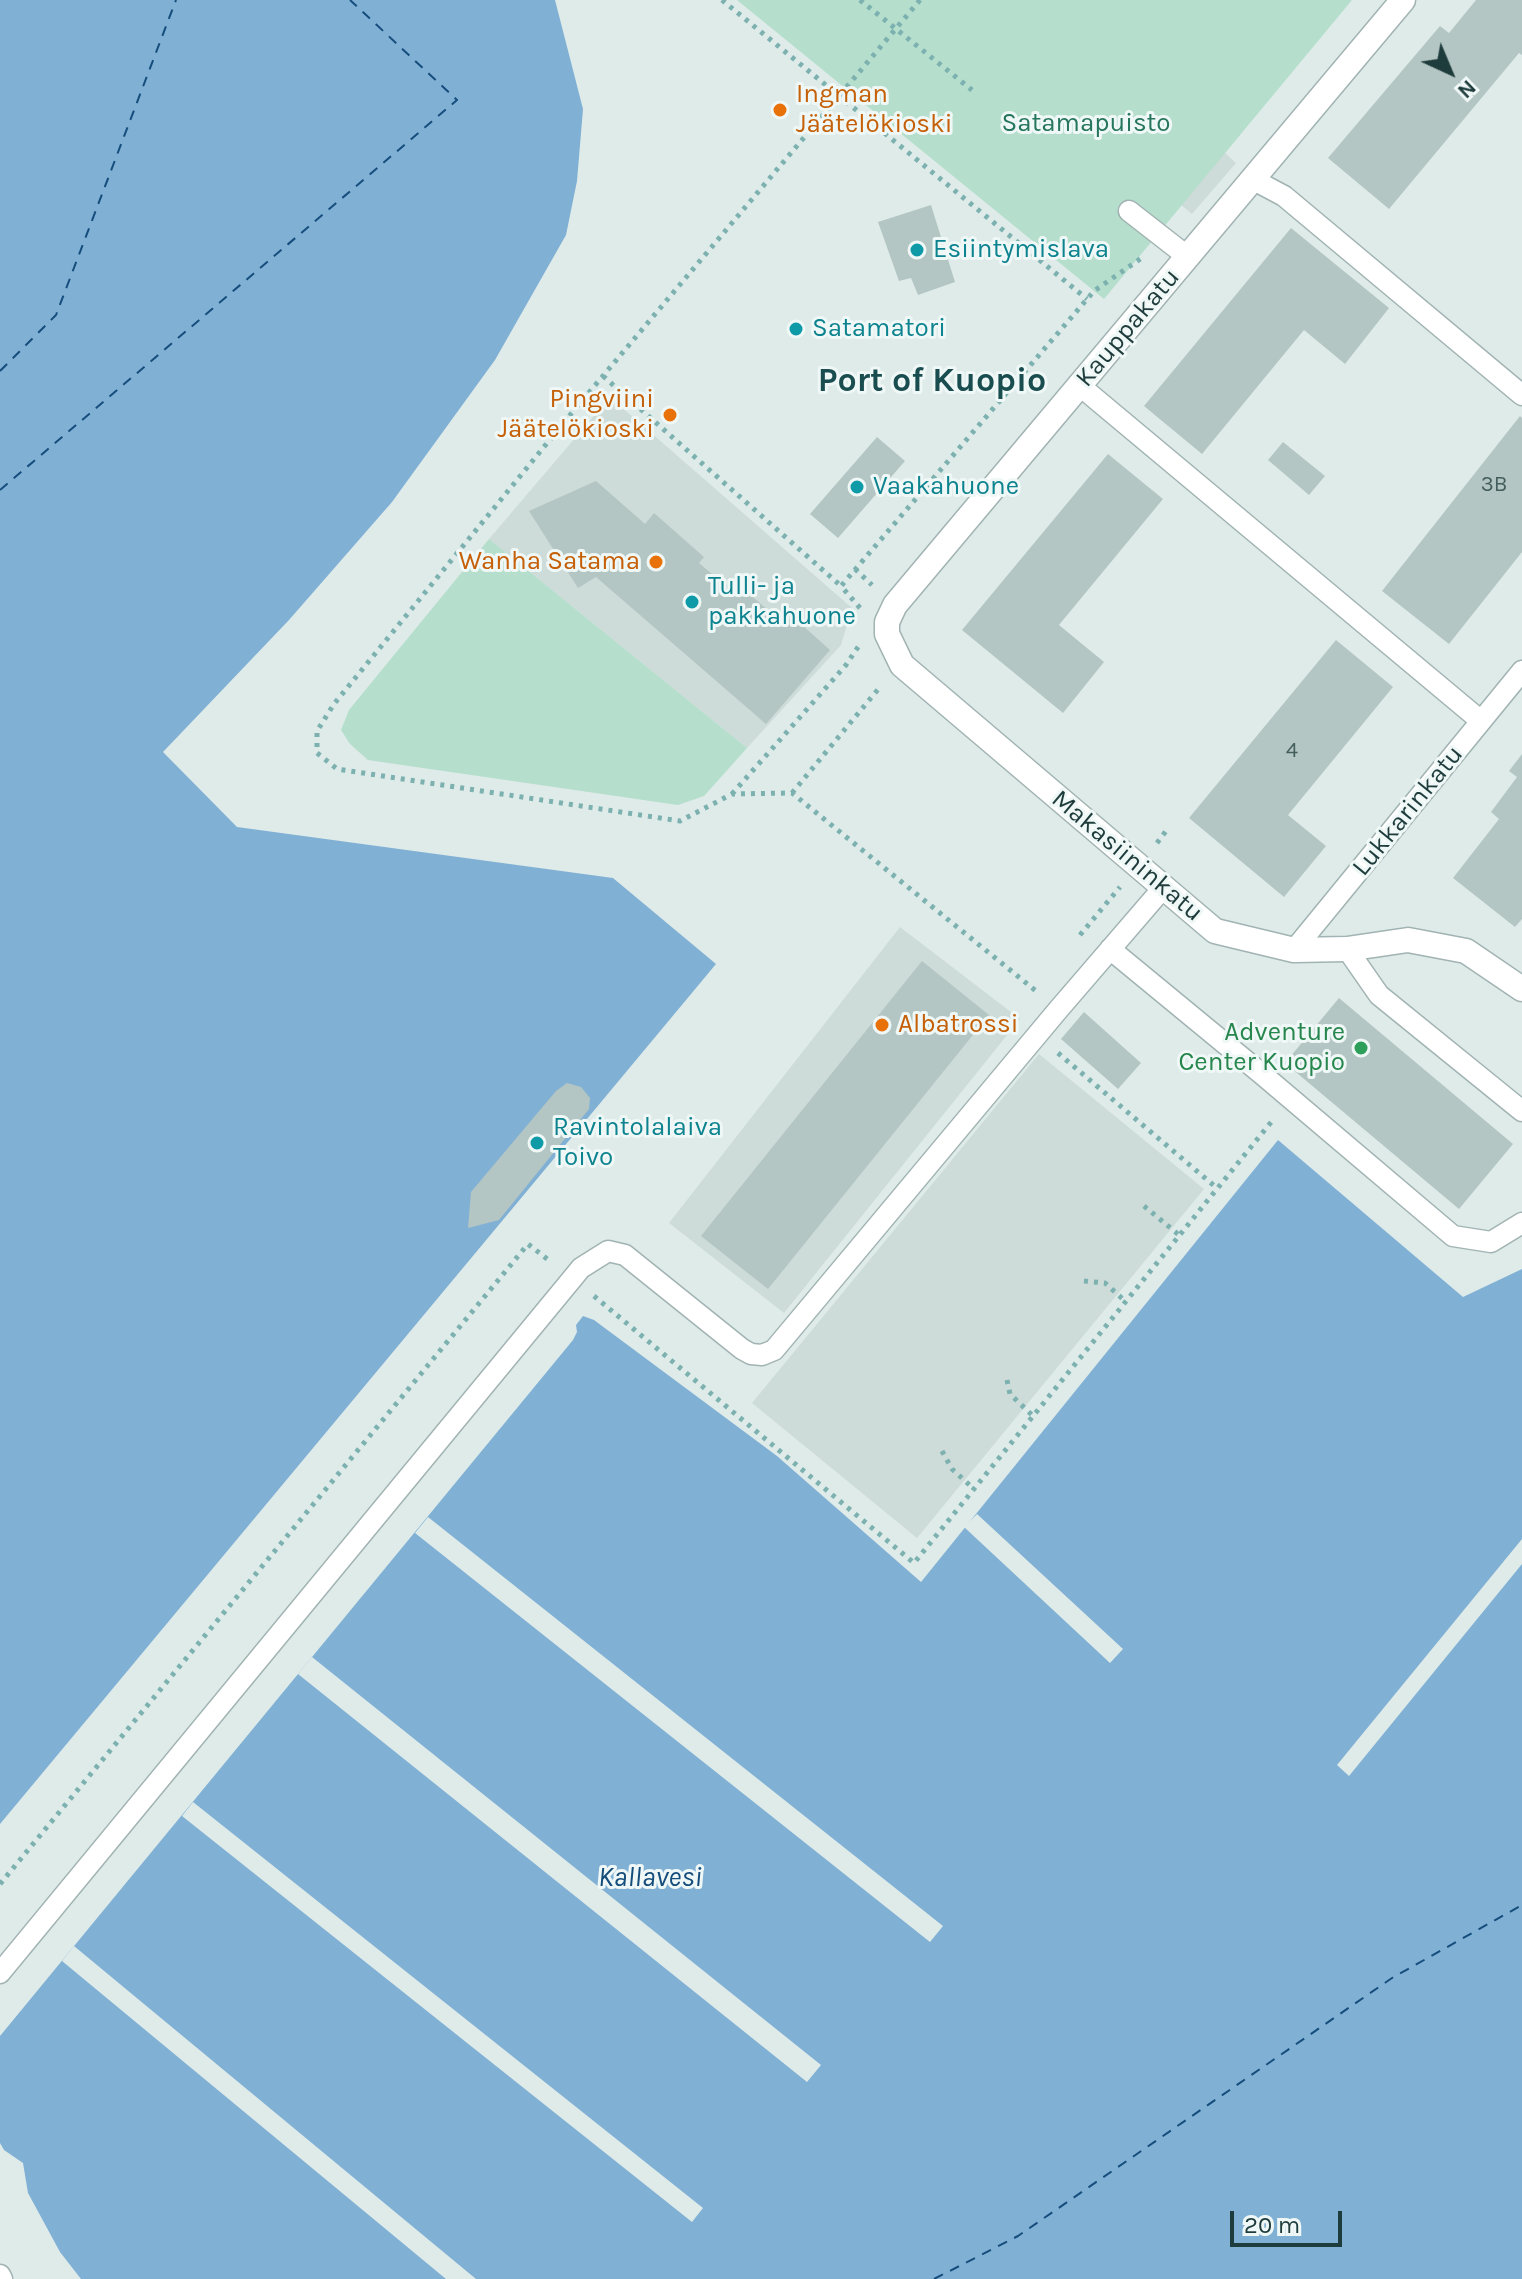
<!DOCTYPE html>
<html>
<head>
<meta charset="utf-8">
<style>
  body { margin:0 }
  #map { position:relative; width:1522px; height:2279px; overflow:hidden; background:#deebe9; font-family:Karla,sans-serif }
  canvas { display:block }
  .north { position:absolute; left:1410px; top:32px; width:80px; height:80px; -webkit-text-stroke:6px #eff8f6; paint-order:stroke; rotate:136deg; font-size:22px; font-weight:700; line-height:32px; text-align:center; color:#1e3c3c }
  .north::after { content:''; display:block; margin:auto; width:28px; height:36px; background:#1e3c3c; clip-path:polygon(50% 0,100% 100%,50% 72%,0 100%) }
  .scale { position:absolute; left:1230px; top:2211px; width:112px; height:36px; box-sizing:border-box; border:4px solid #1e3c3c; border-top:0; padding-left:10px; font-size:24px; line-height:28px; white-space:nowrap; color:#1e3c3c; -webkit-text-stroke:6px #eff8f6; paint-order:stroke }
</style>
</head>
<body>
<div id="map">
<canvas width="1522" height="2279"></canvas>
<div class="north">N</div>
<div class="scale">20 m</div>
</div>
<script>
const ctx = document.querySelector('canvas').getContext('2d');
ctx.lineJoin = 'round';
function fill(path, color) {
  ctx.fillStyle = color;
  ctx.fill(path, 'evenodd');
}
function poly(rows) {
  const path = new Path2D();
  for (const r of rows) {
    path.moveTo(r[0], r[1]);
    for (let i = 2; i < r.length; i += 2) path.lineTo(r[i], r[i + 1]);
  }
  return path;
}
function stroke(path, color, width, dash) {
  ctx.strokeStyle = color;
  ctx.lineWidth = width;
  ctx.lineCap = dash ? 'butt' : 'round';
  ctx.setLineDash(dash || []);
  ctx.stroke(path);
}
function drawText(font, color, halo, rows, align = 'center') {
  ctx.font = font + ' Karla,sans-serif';
  ctx.lineWidth = 6;
  ctx.setLineDash([]);
  ctx.textBaseline = 'middle';
  ctx.strokeStyle = halo;
  ctx.fillStyle = color;
  for (const [text, x, y, turn = 0] of rows) {
    ctx.save();
    ctx.translate(x, y);
    ctx.rotate((+turn || 0) * Math.PI / 180);
    ctx.textAlign = isNaN(turn) ? turn : align;
    if (halo) ctx.strokeText(text, 0, 0);
    ctx.fillText(text, 0, 0);
    ctx.restore();
  }
}
const built = poly([
  [1223,151,1236,163,1192,214,1180,204],
  [610,397,852,608,841,645,747,748,489,539],
  [900,927,1020,1019,784,1313,669,1223],
  [1039,1054,1204,1189,917,1538,752,1403]
]);
const green = poly([
  [737,0,1352,0,1104,299],
  [489,539,747,748,704,796,678,805,368,760,350,744,341,730,349,710]
]);
const water = poly([
  [0,0,555,0,583,109,577,181,566,235,495,360,392,502,289,620,163,752,237,827,613,878,716,964,0,1824],
  [1278,1140,1463,1297,1522,1269,1522,2279,81,2279,60,2252,28,2193,23,2163,4,2150,0,2143,0,2036,573,1340,577,1332,576,1325,583,1316,594,1320,777,1456,921,1582]
]);
const pier = poly([
  [977,1514,1123,1649,1110,1663,964,1527],
  [428,1517,943,1926,930,1942,415,1533],
  [1522,1539,1522,1564,1349,1776,1337,1765],
  [312,1657,821,2065,807,2082,298,1674],
  [193,1802,703,2208,692,2222,182,1816],
  [74,1946,476,2279,446,2279,62,1961]
]);
const ferry = poly([
  [0,371,56,315,176,0],
  [0,490,457,100,350,0],
  [934,2279,1018,2236,1392,1978,1522,1905]
]);
const building = poly([
  [1476,0,1522,0,1522,55,1519,53,1389,209,1328,158,1440,26,1449,33],
  [931,205,955,282,918,295,911,278,899,281,878,222],
  [1291,228,1389,308,1345,364,1304,330,1202,454,1144,406],
  [1520,416,1522,418,1522,552,1449,644,1382,591],
  [877,437,905,461,838,538,810,514],
  [1283,442,1325,476,1309,495,1268,460],
  [1108,454,1163,499,1059,625,1104,662,1063,713,962,630],
  [596,481,645,524,654,513,704,557,699,563,726,586,732,579,785,625,792,616,830,650,766,724,596,577,578,588,529,511],
  [1336,640,1393,687,1288,815,1326,846,1284,897,1189,818],
  [1522,754,1522,919,1515,927,1453,878,1499,819,1491,812,1517,777,1509,771],
  [922,961,989,1015,768,1289,701,1236],
  [1339,998,1513,1144,1459,1209,1285,1063],
  [1084,1012,1141,1063,1118,1089,1061,1039],
  [567,1083,581,1087,590,1098,589,1109,499,1220,468,1228,471,1192,556,1091]
]);
const path = poly([
  [722,0,1087,299],
  [860,0,972,90],
  [920,0,570,415,334,704,317,731,317,753,337,769,680,821,732,794,792,793,1036,991],
  [603,376,841,586],
  [855,569,872,585],
  [860,608,841,586,1094,291,1143,257],
  [792,793,880,687],
  [732,794,846,665,860,644],
  [1157,843,1166,831],
  [1080,935,1120,887],
  [1058,1053,1218,1189],
  [1144,1206,1179,1235],
  [1084,1281,1105,1283,1126,1302],
  [594,1296,914,1563,1272,1121],
  [1007,1380,1010,1394,1033,1416],
  [942,1451,952,1469,974,1489],
  [0,1884,528,1244,551,1262]
]);
const service = poly([
  [1252,179,1284,196,1522,395],
  [1129,211,1188,257],
  [1079,385,1481,721],
  [1110,949,1263,1075,1453,1236,1491,1242,1522,1223],
  [1347,949,1379,995,1522,1111],
  [1294,950,1522,671],
  [0,1973,581,1268,608,1251,625,1255,742,1349,751,1354,762,1355,774,1350,1058,1010,1163,888],
  [0,2275,2,2279]
]);
const minor = poly([
  [1403,0,895,605,887,622,887,634,902,665,1215,931,1294,950,1347,949,1408,940,1466,951,1522,989]
]);
const markers = [
  [780,110,8,"#e8710a"],
  [917,250,8,"#0f9aa8"],
  [796,329,8,"#0f9aa8"],
  [670,415,8,"#e8710a"],
  [857,487,8,"#0f9aa8"],
  [656,562,8,"#e8710a"],
  [692,602,8,"#0f9aa8"],
  [882,1025,8,"#e8710a"],
  [1361,1048,8,"#2e9e5b"],
  [537,1143,8,"#0f9aa8"]
];
const numberNames = [
  ["3B",1494,485],
  ["4",1292,751]
];
const foodNames = [
  ["Ingman",796,95],
  ["Jäätelökioski",796,125],
  ["Pingviini",654,400,"right"],
  ["Jäätelökioski",654,430,"right"],
  ["Wanha Satama",640,562,"right"],
  ["Albatrossi",898,1025]
];
const parkNames = [
  ["Satamapuisto",1086,124]
];
const cultureNames = [
  ["Esiintymislava",933,250],
  ["Satamatori",812,329],
  ["Vaakahuone",873,487],
  ["Tulli- ja",708,587],
  ["pakkahuone",708,617],
  ["Ravintolalaiva",553,1128],
  ["Toivo",553,1158]
];
const streetNames = [
  ["Kauppakatu",1128,328,-50],
  ["Lukkarinkatu",1408,811,-51],
  ["Makasiininkatu",1127,856,40]
];
const leisureNames = [
  ["Adventure",1345,1033],
  ["Center Kuopio",1345,1063]
];
const waterNames = [
  ["Kallavesi",650,1878]
];
const districtNames = [
  ["Port of Kuopio",932,381]
];
fill(built, '#cddbd9');
fill(green, '#b5decc');
fill(water, '#81b0d5');
fill(pier, '#deebe9');
stroke(ferry, '#154d7c', 2, [10, 8]);
fill(building, '#b4c6c3');
stroke(service, '#a1b3b2', 23);
stroke(minor, '#a1b3b2', 27);
stroke(path, '#7cb1b0', 5, [4, 6]);
stroke(service, '#fff', 20);
stroke(minor, '#fff', 24);
for (const [x, y, r, color] of markers) {
  const dot = new Path2D();
  dot.arc(x, y, r, 0, 2 * Math.PI);
  ctx.fillStyle = color;
  ctx.fill(dot);
  stroke(dot, '#eff8f6', 3);
}
drawText('22px', '#445e5e', null, numberNames);
drawText('26px', '#c56008', '#eff8f6', foodNames, 'left');
drawText('26px', '#26765c', '#eff8f6', parkNames);
drawText('26px', '#0d838f', '#eff8f6', cultureNames, 'left');
drawText('26px', '#1e3c3c', '#eff8f6', streetNames);
drawText('26px', '#27864d', '#eff8f6', leisureNames, 'right');
drawText('italic 28px', '#154d7c', '#eff8f6', waterNames);
drawText('bold 34px', '#194d4f', '#eff8f6', districtNames);
</script>
</body>
</html>
